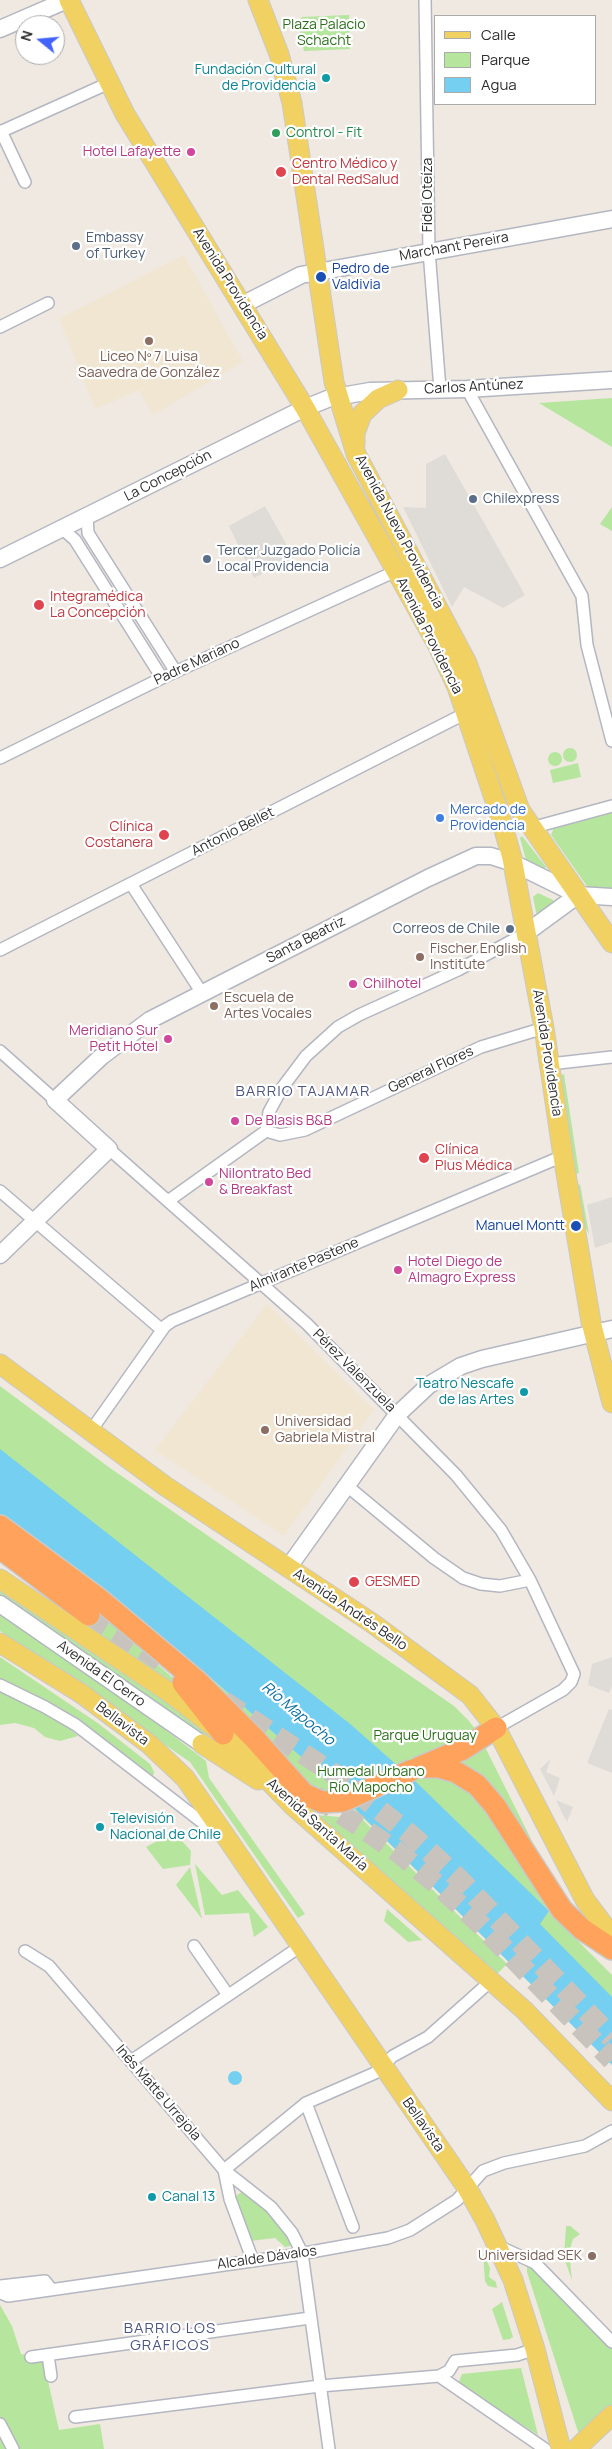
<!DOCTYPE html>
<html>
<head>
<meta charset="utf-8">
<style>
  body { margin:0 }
  #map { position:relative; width:612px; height:2449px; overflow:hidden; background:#efe9e1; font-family:Manrope,sans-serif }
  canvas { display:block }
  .legend { position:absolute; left:434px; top:15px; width:162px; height:90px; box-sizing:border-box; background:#fff; border:1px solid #ababab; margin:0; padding:6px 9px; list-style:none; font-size:15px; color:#2e2e2e }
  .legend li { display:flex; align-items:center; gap:10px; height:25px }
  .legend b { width:25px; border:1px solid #ababab }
  .north { position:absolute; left:15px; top:15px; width:50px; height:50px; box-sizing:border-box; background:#fff; border:1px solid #ababab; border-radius:50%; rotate:287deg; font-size:14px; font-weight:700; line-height:20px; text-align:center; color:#2e2e2e }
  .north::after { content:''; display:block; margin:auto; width:18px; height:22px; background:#4264fb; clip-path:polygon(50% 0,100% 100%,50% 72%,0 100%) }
</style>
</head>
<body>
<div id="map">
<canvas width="612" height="2449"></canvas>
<ul class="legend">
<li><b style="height:6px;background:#f2d163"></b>Calle</li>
<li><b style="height:14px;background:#b6e59e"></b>Parque</li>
<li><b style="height:14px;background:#75cff0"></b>Agua</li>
</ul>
<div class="north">N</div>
</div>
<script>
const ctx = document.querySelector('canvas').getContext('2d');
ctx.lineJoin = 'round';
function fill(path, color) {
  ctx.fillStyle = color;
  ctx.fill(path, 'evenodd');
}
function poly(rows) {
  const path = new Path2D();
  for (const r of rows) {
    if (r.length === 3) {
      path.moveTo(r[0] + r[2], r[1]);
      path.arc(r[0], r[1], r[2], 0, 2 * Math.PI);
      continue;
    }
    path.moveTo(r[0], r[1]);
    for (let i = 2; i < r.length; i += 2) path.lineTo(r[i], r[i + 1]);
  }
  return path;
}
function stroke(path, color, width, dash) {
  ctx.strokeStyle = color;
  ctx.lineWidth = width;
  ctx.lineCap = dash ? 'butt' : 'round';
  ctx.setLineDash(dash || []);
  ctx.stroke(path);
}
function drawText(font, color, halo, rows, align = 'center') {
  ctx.font = font + ' Manrope,sans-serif';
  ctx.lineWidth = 4.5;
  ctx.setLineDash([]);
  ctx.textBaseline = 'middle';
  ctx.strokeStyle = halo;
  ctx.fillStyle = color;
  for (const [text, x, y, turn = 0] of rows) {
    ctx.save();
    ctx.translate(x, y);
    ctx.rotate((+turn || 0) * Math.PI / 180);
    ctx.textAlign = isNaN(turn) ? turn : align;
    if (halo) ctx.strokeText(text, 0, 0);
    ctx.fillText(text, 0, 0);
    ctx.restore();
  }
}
const education = poly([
  [184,255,243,362,153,415,139,390,95,409,59,319],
  [267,1304,374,1410,284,1536,155,1450]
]);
const green = poly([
  [349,15,350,49,304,51,298,23,302,17],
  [612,398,612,447,539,403],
  [612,507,612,531,600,524],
  [570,755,7],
  [555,759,7],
  [578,763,581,777,553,783,550,770],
  [612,813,612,892,589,889,551,835,554,827],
  [522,836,546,867,544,870,528,867,520,838],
  [538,893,553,900,554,904,541,914,537,914,536,912,533,897],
  [564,1074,579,1173,575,1174,561,1075],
  [580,1184,589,1234,585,1227,578,1186],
  [0,1386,110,1468,454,1706,468,1720,477,1731,558,1893,549,1912,612,1975,612,2064,336,1791,325,1793,309,1788,209,1682,211,1678,306,1761,239,1694,0,1519],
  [0,1590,155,1693,208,1733,204,1739,80,1649,55,1635,0,1596],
  [0,1613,102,1681,206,1761,209,1778,305,1914,298,1918,190,1762,0,1631],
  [100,1613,184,1688,182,1693,88,1630],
  [0,1657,99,1724,150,1764,154,1772,153,1776,146,1774,0,1681],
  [3,1691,64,1724,78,1736,60,1741,45,1737,34,1728,15,1723,0,1725,0,1692],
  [355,1812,507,1964,496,1975,316,1815,340,1817],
  [174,1832,191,1851,190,1865,163,1869,146,1847],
  [195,1864,222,1895,238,1890,268,1927,254,1937,249,1913,205,1915],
  [190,1867,202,1919,176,1885],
  [387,1909,422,1940,408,1942,384,1921],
  [242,2192,260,2202,293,2240,290,2246,285,2247,275,2238,250,2241,234,2197],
  [566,2226,570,2226,580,2234,573,2239,569,2252,572,2280,564,2258],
  [483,2253,490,2268,489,2277,496,2282,497,2288,488,2286,485,2281],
  [527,2265,532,2265,612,2348,612,2408,580,2438,527,2272],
  [502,2302,513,2337,510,2339,503,2340,492,2309],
  [0,2305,12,2326,21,2354,43,2359,59,2430,100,2424,104,2449,0,2449],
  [521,2368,538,2435,458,2384,462,2374]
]);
const plaza = poly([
  [445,454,525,595,503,608,464,587,452,607,403,507,426,508,426,464],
  [265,506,294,558,254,578,229,526],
  [612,1197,612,1242,595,1248,587,1205],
  [612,1657,612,1686,609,1693,588,1685,592,1664],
  [609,1709,612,1710,612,1773,587,1763],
  [551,1759,546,1772,560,1778,554,1796,540,1769],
  [556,1800,573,1807,567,1822,562,1813]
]);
const water = poly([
  [0,1449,349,1723,415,1781,549,1911,540,1924,612,1997,612,2065,316,1770,211,1678,0,1519],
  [235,2078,7]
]);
const highwayTunnel = poly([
  [89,1615,166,1664],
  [223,1701,334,1774,412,1836,458,1878,612,2038],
  [315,1796,399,1853,440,1887,480,1924,612,2060]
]);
const street = poly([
  [425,0,429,251,440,389],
  [1,131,25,182],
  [0,132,109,83],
  [0,327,48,303],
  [467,389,582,596,587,645,612,741],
  [87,517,88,533,176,672],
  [59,530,66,532,75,540,162,678],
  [0,758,162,678,396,571],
  [531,828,612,806],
  [131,884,202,993],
  [0,950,466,713],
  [0,1051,55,1100],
  [550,1064,612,1057],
  [266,1131,269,1112,282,1088,306,1056,338,1027,359,1015,458,970,526,933],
  [266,1131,280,1135,305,1130,481,1047,544,1028],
  [109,1149,307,1324,456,1475,501,1530,530,1580,574,1674,571,1682,563,1690,496,1728],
  [0,1191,162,1330],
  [168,1201,266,1131],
  [90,1432,165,1326,172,1321,563,1156],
  [346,1485,434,1558,463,1578,481,1584,500,1586,530,1580],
  [0,1685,45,1707,76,1725,203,1823,221,1830],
  [194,1946,228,1995],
  [25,1951,49,1966,224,2170,271,2207,292,2233,302,2253,329,2449],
  [131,2061,301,1946],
  [306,2103,353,2227],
  [224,2170,306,2103,375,2073,393,2056,428,2037,492,1980],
  [224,2170,230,2199,253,2261],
  [498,2246,535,2263,612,2342],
  [0,2286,45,2281,51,2289],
  [0,2287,3,2294,8,2296,294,2255,388,2238,410,2230,457,2200,483,2171,504,2163,585,2146,612,2131],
  [48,2355,51,2376],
  [31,2357,310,2318],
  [439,2376,545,2449],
  [75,2417,320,2386,439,2376,449,2371,455,2361,517,2355,535,2349],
  [0,2424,13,2449]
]);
const secondary = poly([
  [0,29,67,0],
  [242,305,301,275,612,219],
  [0,559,305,408,330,398,370,391,467,389,612,380],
  [526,933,578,895,612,897],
  [0,1255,109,1149,55,1100,102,1056,150,1020,428,878,476,856,491,856,513,863,578,895],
  [288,1568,397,1415,429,1385,461,1366,482,1359,612,1329],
  [0,1604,202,1744]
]);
const primary = poly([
  [69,0,125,114,305,408,438,646,457,687,500,816,512,858,544,1028,563,1156,591,1322,612,1403],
  [258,0,279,54,292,103,334,382,356,454,467,663,520,810,612,943],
  [355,445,355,433,362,414,378,399,398,390],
  [0,1364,165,1486,372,1623,470,1695,496,1728,585,1900,612,1936],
  [0,1579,170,1693,223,1734,293,1806,524,2010,612,2101],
  [0,1643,82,1694,149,1744,185,1778,222,1831,467,2188,485,2220,513,2280,535,2349,561,2449],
  [202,1744,258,1780],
  [576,2449,612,2415]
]);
const highway = poly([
  [0,1526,99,1599,197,1681,254,1738,304,1794,322,1802,343,1801],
  [0,1548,89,1615],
  [183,1683,223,1734],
  [423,1766,463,1749,496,1728],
  [420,1767,438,1767,456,1772,477,1785,495,1806,562,1910,582,1929,612,1949]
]);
const highwayBridge = poly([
  [343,1801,412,1770]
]);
const markers = [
  [326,78,5,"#0f9aa8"],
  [276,133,5,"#2e9e5b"],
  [191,152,5,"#d1479c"],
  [281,172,6,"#e0444e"],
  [76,246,5,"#5c6f8a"],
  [321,277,6,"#1a4fb4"],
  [149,341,5,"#8d6e63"],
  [473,499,5,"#5c6f8a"],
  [207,559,5,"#5c6f8a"],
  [39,605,6,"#e0444e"],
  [440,818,5,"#3f7fe0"],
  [164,835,6,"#e0444e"],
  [510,929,5,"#5c6f8a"],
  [420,957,5,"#8d6e63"],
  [353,984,5,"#d1479c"],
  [214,1006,5,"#8d6e63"],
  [168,1039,5,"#d1479c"],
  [235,1121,5,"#d1479c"],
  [424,1158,6,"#e0444e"],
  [209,1182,5,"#d1479c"],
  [576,1226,6,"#1a4fb4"],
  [398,1270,5,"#d1479c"],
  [524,1392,5,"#0f9aa8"],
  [265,1430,5,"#8d6e63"],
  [354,1582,6,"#e0444e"],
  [100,1827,5,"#0f9aa8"],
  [152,2197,5,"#0f9aa8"],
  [592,2256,5,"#8d6e63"]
];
const parkNames = [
  ["Plaza Palacio",324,25],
  ["Schacht",324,41],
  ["Parque Uruguay",425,1736],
  ["Humedal Urbano",371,1772],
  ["Río Mapocho",371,1788]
];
const cultureNames = [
  ["Fundación Cultural",316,70],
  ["de Providencia",316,86],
  ["Teatro Nescafe",514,1384],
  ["de las Artes",514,1400],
  ["Televisión",110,1819,"left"],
  ["Nacional de Chile",110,1835,"left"],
  ["Canal 13",162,2197,"left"]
];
const leisureNames = [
  ["Control - Fit",286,133]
];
const hotelNames = [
  ["Hotel Lafayette",181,152,"right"],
  ["Chilhotel",363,984],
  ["Meridiano Sur",158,1031,"right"],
  ["Petit Hotel",158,1047,"right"],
  ["De Blasis B&B",245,1121],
  ["Nilontrato Bed",219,1174],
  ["& Breakfast",219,1190],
  ["Hotel Diego de",408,1262],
  ["Almagro Express",408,1278]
];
const healthNames = [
  ["Centro Médico y",292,164],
  ["Dental RedSalud",292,180],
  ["Integramédica",50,597],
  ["La Concepción",50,613],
  ["Clínica",153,827,"right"],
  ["Costanera",153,843,"right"],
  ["Clínica",435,1150],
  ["Plus Médica",435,1166],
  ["GESMED",365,1582]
];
const streetNames = [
  ["Fidel Oteíza",428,195,-90],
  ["Marchant Pereira",454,247,-10],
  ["Avenida Providencia",230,284,58],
  ["Carlos Antúnez",474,387,-3],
  ["La Concepción",168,476,-27],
  ["Avenida Nueva Providencia",399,532,62],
  ["Avenida Providencia",429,636,63],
  ["Padre Mariano",197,662,-25],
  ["Antonio Bellet",233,832,-27],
  ["Santa Beatriz",306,940,-27],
  ["Avenida Providencia",547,1053,81],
  ["General Flores",431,1070,-25],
  ["Almirante Pastene",304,1265,-23],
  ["Pérez Valenzuela",354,1371,45],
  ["Avenida Andrés Bello",350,1610,34],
  ["Avenida El Cerro",101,1674,35],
  ["Bellavista",122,1724,37],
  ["Avenida Santa María",317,1825,42],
  ["Inés Matte Urrejola",158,2093,49],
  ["Bellavista",423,2125,55],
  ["Alcalde Dávalos",267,2258,-8]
];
const serviceNames = [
  ["Embassy",86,238],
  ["of Turkey",86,254],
  ["Chilexpress",483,499],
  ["Tercer Juzgado Policía",217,551],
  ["Local Providencia",217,567],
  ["Correos de Chile",500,929,"right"]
];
const transitNames = [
  ["Pedro de",332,269],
  ["Valdivia",332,285],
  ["Manuel Montt",565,1226,"right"]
];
const educationNames = [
  ["Liceo Nº 7 Luisa",149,357,"center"],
  ["Saavedra de González",149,373,"center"],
  ["Fischer English",430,949],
  ["Institute",430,965],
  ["Escuela de",224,998],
  ["Artes Vocales",224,1014],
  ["Universidad",275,1422],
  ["Gabriela Mistral",275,1438],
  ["Universidad SEK",582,2256,"right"]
];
const shopNames = [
  ["Mercado de",450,810],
  ["Providencia",450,826]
];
const neighbourhoodNames = [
  ["BARRIO TAJAMAR",303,1092],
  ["BARRIO LOS",170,2329],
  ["GRÁFICOS",170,2346]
];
const waterNames = [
  ["Río Mapocho",298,1714,40]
];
fill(education, '#f0e6d1');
fill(green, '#b6e59e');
fill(plaza, '#dfdcd8');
fill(water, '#75cff0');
stroke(highwayTunnel, '#c8c4bd', 21, [21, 11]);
stroke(street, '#b4b7c1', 14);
stroke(secondary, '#b4b7c1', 19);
stroke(primary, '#c9c9c9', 21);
stroke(highway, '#c9c9c9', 24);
stroke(street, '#fff', 11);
stroke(secondary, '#fff', 16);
stroke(primary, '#f2d163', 19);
stroke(highway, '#ffa35c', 21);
stroke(highwayBridge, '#c9c9c9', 24, []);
stroke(highwayBridge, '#ffa35c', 21);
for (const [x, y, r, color] of markers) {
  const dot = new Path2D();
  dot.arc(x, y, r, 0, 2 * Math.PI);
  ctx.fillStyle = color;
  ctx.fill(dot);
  stroke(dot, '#fff', 2);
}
drawText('14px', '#2c6e1b', '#fff', parkNames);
drawText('14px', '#0d838f', '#fff', cultureNames, 'right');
drawText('14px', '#27864d', '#fff', leisureNames, 'left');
drawText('14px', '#b23c85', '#fff', hotelNames, 'left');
drawText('14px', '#be3a42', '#fff', healthNames, 'left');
drawText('14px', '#2e2e2e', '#fff', streetNames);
drawText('14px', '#4e5e75', '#fff', serviceNames, 'left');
drawText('14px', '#164399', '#fff', transitNames, 'left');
drawText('14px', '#785e54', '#fff', educationNames, 'left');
drawText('14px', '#366cbe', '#fff', shopNames, 'left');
ctx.letterSpacing = '1px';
drawText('15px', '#4d5680', '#fff', neighbourhoodNames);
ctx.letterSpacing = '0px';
drawText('italic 15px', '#0d6fa3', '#fff', waterNames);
</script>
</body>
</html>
